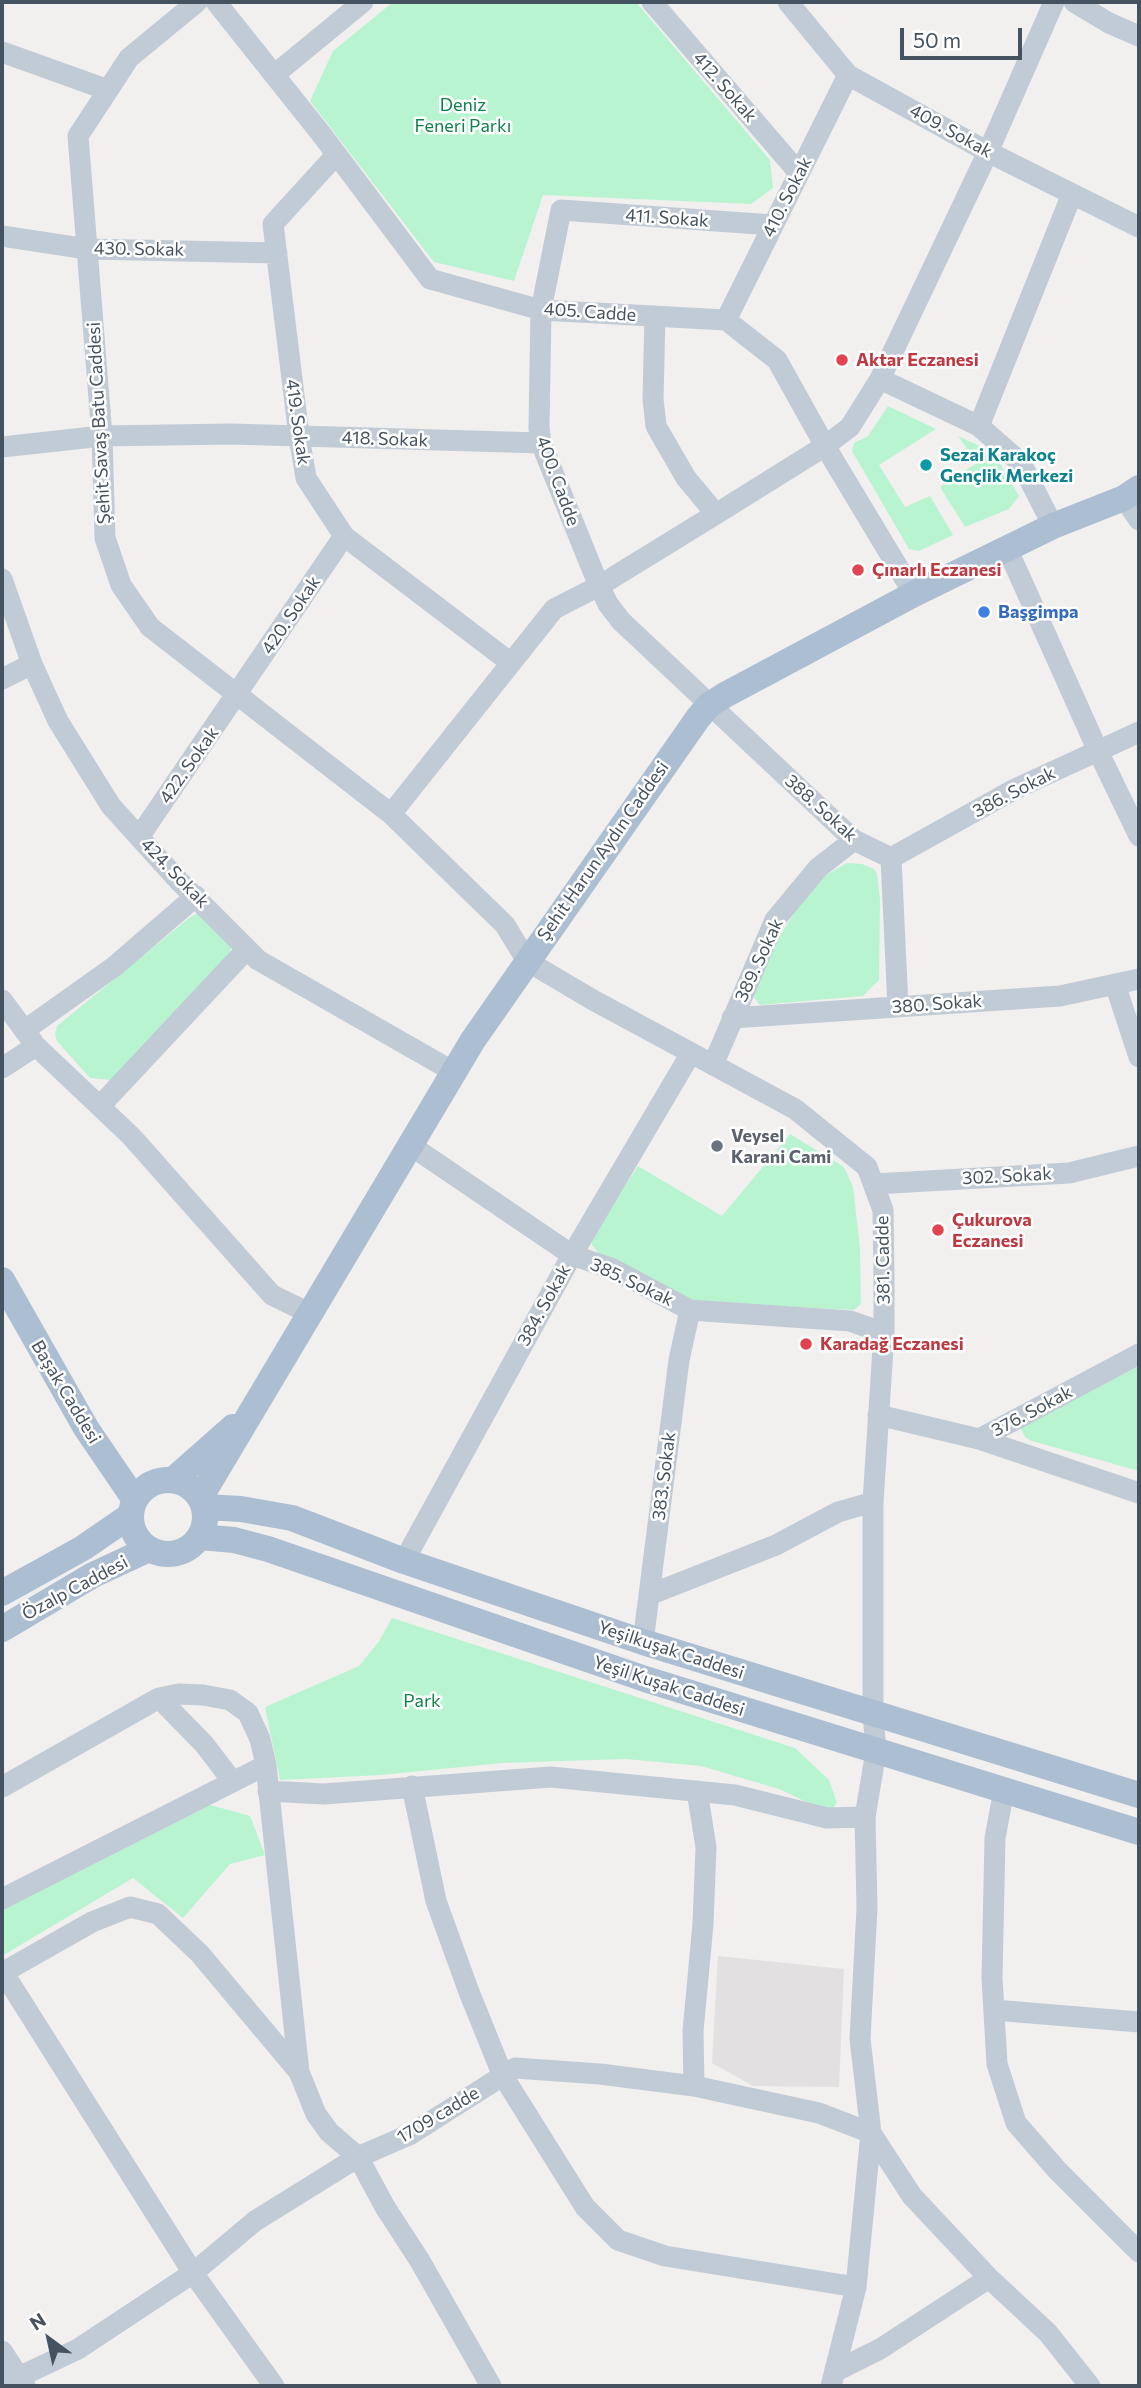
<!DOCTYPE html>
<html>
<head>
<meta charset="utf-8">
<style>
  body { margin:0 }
  #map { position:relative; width:1141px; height:2388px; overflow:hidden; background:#f2efef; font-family:Commissioner,sans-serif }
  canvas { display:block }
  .frame { position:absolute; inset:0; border:4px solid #45525f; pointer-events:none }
  .north { position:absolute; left:14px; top:2304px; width:70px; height:70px; -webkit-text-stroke:5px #fff; paint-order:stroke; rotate:327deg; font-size:19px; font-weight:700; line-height:28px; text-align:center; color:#45525f }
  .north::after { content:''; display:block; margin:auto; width:24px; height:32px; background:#45525f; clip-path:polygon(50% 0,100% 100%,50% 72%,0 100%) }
  .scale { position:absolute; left:900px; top:28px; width:122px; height:32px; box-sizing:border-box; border:4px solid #45525f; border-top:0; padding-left:9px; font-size:21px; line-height:24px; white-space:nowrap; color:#45525f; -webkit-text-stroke:5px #fff; paint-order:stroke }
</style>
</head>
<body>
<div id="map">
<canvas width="1141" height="2388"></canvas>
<div class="frame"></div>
<div class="north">N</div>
<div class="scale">50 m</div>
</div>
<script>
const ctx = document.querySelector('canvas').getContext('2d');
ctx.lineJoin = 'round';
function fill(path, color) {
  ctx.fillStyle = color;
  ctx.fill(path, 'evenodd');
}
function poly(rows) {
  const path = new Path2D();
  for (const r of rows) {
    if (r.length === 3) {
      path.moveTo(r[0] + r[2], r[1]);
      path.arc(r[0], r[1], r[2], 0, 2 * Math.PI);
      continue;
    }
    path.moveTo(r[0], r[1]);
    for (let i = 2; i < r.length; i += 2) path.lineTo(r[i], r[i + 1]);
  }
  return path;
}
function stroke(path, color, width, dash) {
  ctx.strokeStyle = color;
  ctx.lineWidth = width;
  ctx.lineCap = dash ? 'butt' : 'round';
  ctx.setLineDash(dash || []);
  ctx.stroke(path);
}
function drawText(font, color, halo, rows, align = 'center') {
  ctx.font = font + ' Commissioner,sans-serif';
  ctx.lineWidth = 5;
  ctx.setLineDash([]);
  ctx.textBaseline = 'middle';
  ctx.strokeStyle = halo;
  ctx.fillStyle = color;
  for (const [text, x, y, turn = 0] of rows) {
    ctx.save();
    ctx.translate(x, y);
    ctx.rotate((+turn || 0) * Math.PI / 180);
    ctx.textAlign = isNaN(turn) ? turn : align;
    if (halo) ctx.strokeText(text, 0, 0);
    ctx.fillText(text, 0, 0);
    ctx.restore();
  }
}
const education = poly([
  [718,1956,844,1969,839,2087,753,2086,712,2063]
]);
const green = poly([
  [393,2,636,2,770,160,773,188,751,204,543,195,514,281,434,262,310,101,333,51],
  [888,406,936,429,879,465,905,507,930,496,953,535,919,551,909,549,852,451,854,443,868,436],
  [958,436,993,452,1019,496,1009,509,965,527,940,487,977,463],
  [847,863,862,864,874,869,877,874,880,900,879,980,863,996,760,1005,751,994,763,962,802,901,826,875],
  [199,912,233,944,227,957,112,1080,90,1078,57,1041,55,1035,57,1026,189,918],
  [790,1134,844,1167,853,1187,860,1248,861,1304,854,1310,696,1302,600,1255,592,1245,592,1236,638,1166,722,1216],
  [1139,1366,1139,1471,1032,1441,1026,1438,1020,1428],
  [392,1618,795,1748,829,1780,837,1803,829,1813,779,1789,701,1766,626,1759,502,1763,381,1775,280,1780,265,1707,359,1666,379,1641],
  [203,1803,250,1816,265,1855,230,1864,183,1918,133,1878,2,1956,2,1907]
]);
const minor = poly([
  [197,2,129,58,78,136,102,436,105,538,121,585,150,627,391,814,505,925,527,961,593,1000,795,1109,867,1167,883,1210,884,1281,884,1333,873,1502,873,1713,876,1751,865,1817,867,1908,860,2039,871,2133,912,2196,989,2278,1048,2333,1090,2386],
  [216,2,322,135,430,279,541,310,726,320,777,360,825,446,914,594],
  [652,2,799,173],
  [788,2,848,75,988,152,1139,227],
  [1074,2,1109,23,1139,36],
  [2,52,108,90],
  [274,75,363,2],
  [336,155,273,224,299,436,306,478,344,536,511,663],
  [773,225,561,210,541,310,539,428,541,443,599,586,608,604,621,621,854,840,891,858,898,1007],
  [2,236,87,249,277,253],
  [655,316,653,399,656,426,686,478,716,514],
  [726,320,848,75],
  [880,379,979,426,1021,463,1053,526],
  [979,426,1072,194],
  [2,447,102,436,231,434,541,443],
  [1124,498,1139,520],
  [1007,548,1098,751,1139,836],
  [2,579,32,664,58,721,111,806,178,880,258,960,454,1072],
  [2,679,32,664],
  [391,814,554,609,599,586,716,514,825,446,850,427,880,379,988,152,1054,2],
  [139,837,344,536],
  [891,858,1015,789,1139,732],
  [1115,984,1139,1057],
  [2,1000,33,1042],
  [732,1018,1060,996,1139,979],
  [25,1030,115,966,196,896],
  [713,1065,775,920,818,868,854,840],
  [2,1068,36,1046,131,1136,272,1295,309,1313],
  [100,1106,247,949],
  [410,1145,572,1255,613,1269,690,1310,850,1321,884,1333],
  [874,1184,1069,1173,1139,1156],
  [878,1415,979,1439,1139,1354],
  [979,1439,1139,1493],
  [404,1561,572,1255,691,1053],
  [649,1595,776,1545,838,1512,873,1502],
  [643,1642,679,1360,690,1310],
  [159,1698,204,1744,233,1782],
  [412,1786,436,1901,469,1992,503,2076,585,2207,618,2240,665,2256,856,2287],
  [2,1787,159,1698,179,1694,203,1695,230,1700,248,1713,260,1739,266,1765,299,2072,316,2114,329,2132,358,2157,385,2207,420,2261,491,2386],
  [1004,1790,995,1838,992,1978,997,2064,1016,2123,1057,2170,1139,2252],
  [268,1791,324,1794,551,1777,735,1795,827,1818,865,1817],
  [2,1899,266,1765],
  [3,1972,193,2273,274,2386],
  [2,1973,92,1922,130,1907,158,1914,200,1954,299,2072],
  [994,2010,1139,2022],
  [694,2086,693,2031,703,1924,706,1847,697,1791],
  [2,2351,25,2386],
  [836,2371,880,2349,989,2278],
  [2,2385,78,2349,193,2273,255,2221,358,2157,411,2134,515,2068,600,2074,694,2086,819,2113,871,2133,856,2287,831,2386]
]);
const major = poly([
  [2,1280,86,1428,135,1500],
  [168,1517,37],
  [173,1480,233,1427],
  [200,1498,473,1040,698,718,709,705,725,695,914,594,1053,526,1124,498,1139,488],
  [204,1507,241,1509,292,1518,404,1561,643,1642,1139,1795],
  [200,1537,234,1540,268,1549,645,1679,1139,1832],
  [2,1593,83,1548,131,1515],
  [2,1629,93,1575,149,1549]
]);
const markers = [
  [842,360,7,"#e0444e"],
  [926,465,7,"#0f9aa8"],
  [858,570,7,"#e0444e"],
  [984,612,7,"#3f7fe0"],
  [717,1146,7,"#6b7280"],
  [938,1230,7,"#e0444e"],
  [806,1344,7,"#e0444e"]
];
const streetNames = [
  ["412. Sokak",725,87,49],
  ["409. Sokak",951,131,29],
  ["410. Sokak",787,197,-63],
  ["411. Sokak",667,218,4],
  ["430. Sokak",139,249,1],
  ["405. Cadde",590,312,4],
  ["419. Sokak",298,422,82],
  ["Şehit Savaş Batu Caddesi",99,423,-93],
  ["418. Sokak",385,439,2],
  ["400. Cadde",558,481,70],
  ["420. Sokak",291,615,-56],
  ["422. Sokak",189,765,-55],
  ["386. Sokak",1014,792,-27],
  ["388. Sokak",821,808,42],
  ["Şehit Harun Aydın Caddesi",603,851,-55],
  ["424. Sokak",175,873,46],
  ["389. Sokak",759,960,-65],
  ["380. Sokak",937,1004,-4],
  ["302. Sokak",1007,1176,-3],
  ["381. Cadde",883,1260,-91],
  ["385. Sokak",632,1282,25],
  ["384. Sokak",544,1305,-61],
  ["Başak Caddesi",66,1392,59],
  ["376. Sokak",1032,1411,-28],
  ["383. Sokak",664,1476,-83],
  ["Özalp Caddesi",75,1588,-28],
  ["Yeşilkuşak Caddesi",671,1650,18],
  ["Yeşil Kuşak Caddesi",669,1686,18],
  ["1709 cadde",438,2115,-31]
];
const parkNames = [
  ["Deniz",463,105],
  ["Feneri Parkı",463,126],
  ["Park",422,1701]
];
const healthNames = [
  ["Aktar Eczanesi",856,360],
  ["Çınarlı Eczanesi",872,570],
  ["Çukurova",952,1220],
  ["Eczanesi",952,1241],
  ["Karadağ Eczanesi",820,1344]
];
const cultureNames = [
  ["Sezai Karakoç",940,455],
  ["Gençlik Merkezi",940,476]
];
const shopNames = [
  ["Başgimpa",998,612]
];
const worshipNames = [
  ["Veysel",731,1136],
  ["Karani Cami",731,1157]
];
fill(education, '#e3e0e1');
fill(green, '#b9f4d1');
stroke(minor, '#c1cbd6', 21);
stroke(major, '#acbed1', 26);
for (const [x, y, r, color] of markers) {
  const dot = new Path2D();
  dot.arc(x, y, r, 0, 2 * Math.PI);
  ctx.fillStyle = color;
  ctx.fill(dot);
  stroke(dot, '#fff', 2.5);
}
drawText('18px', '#45525f', '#fff', streetNames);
drawText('18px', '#0d834a', '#fff', parkNames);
drawText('bold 18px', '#be3a42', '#fff', healthNames, 'left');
drawText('bold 18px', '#0d838f', '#fff', cultureNames, 'left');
drawText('bold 18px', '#366cbe', '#fff', shopNames, 'left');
drawText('bold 18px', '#5b616d', '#fff', worshipNames, 'left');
</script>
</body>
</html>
